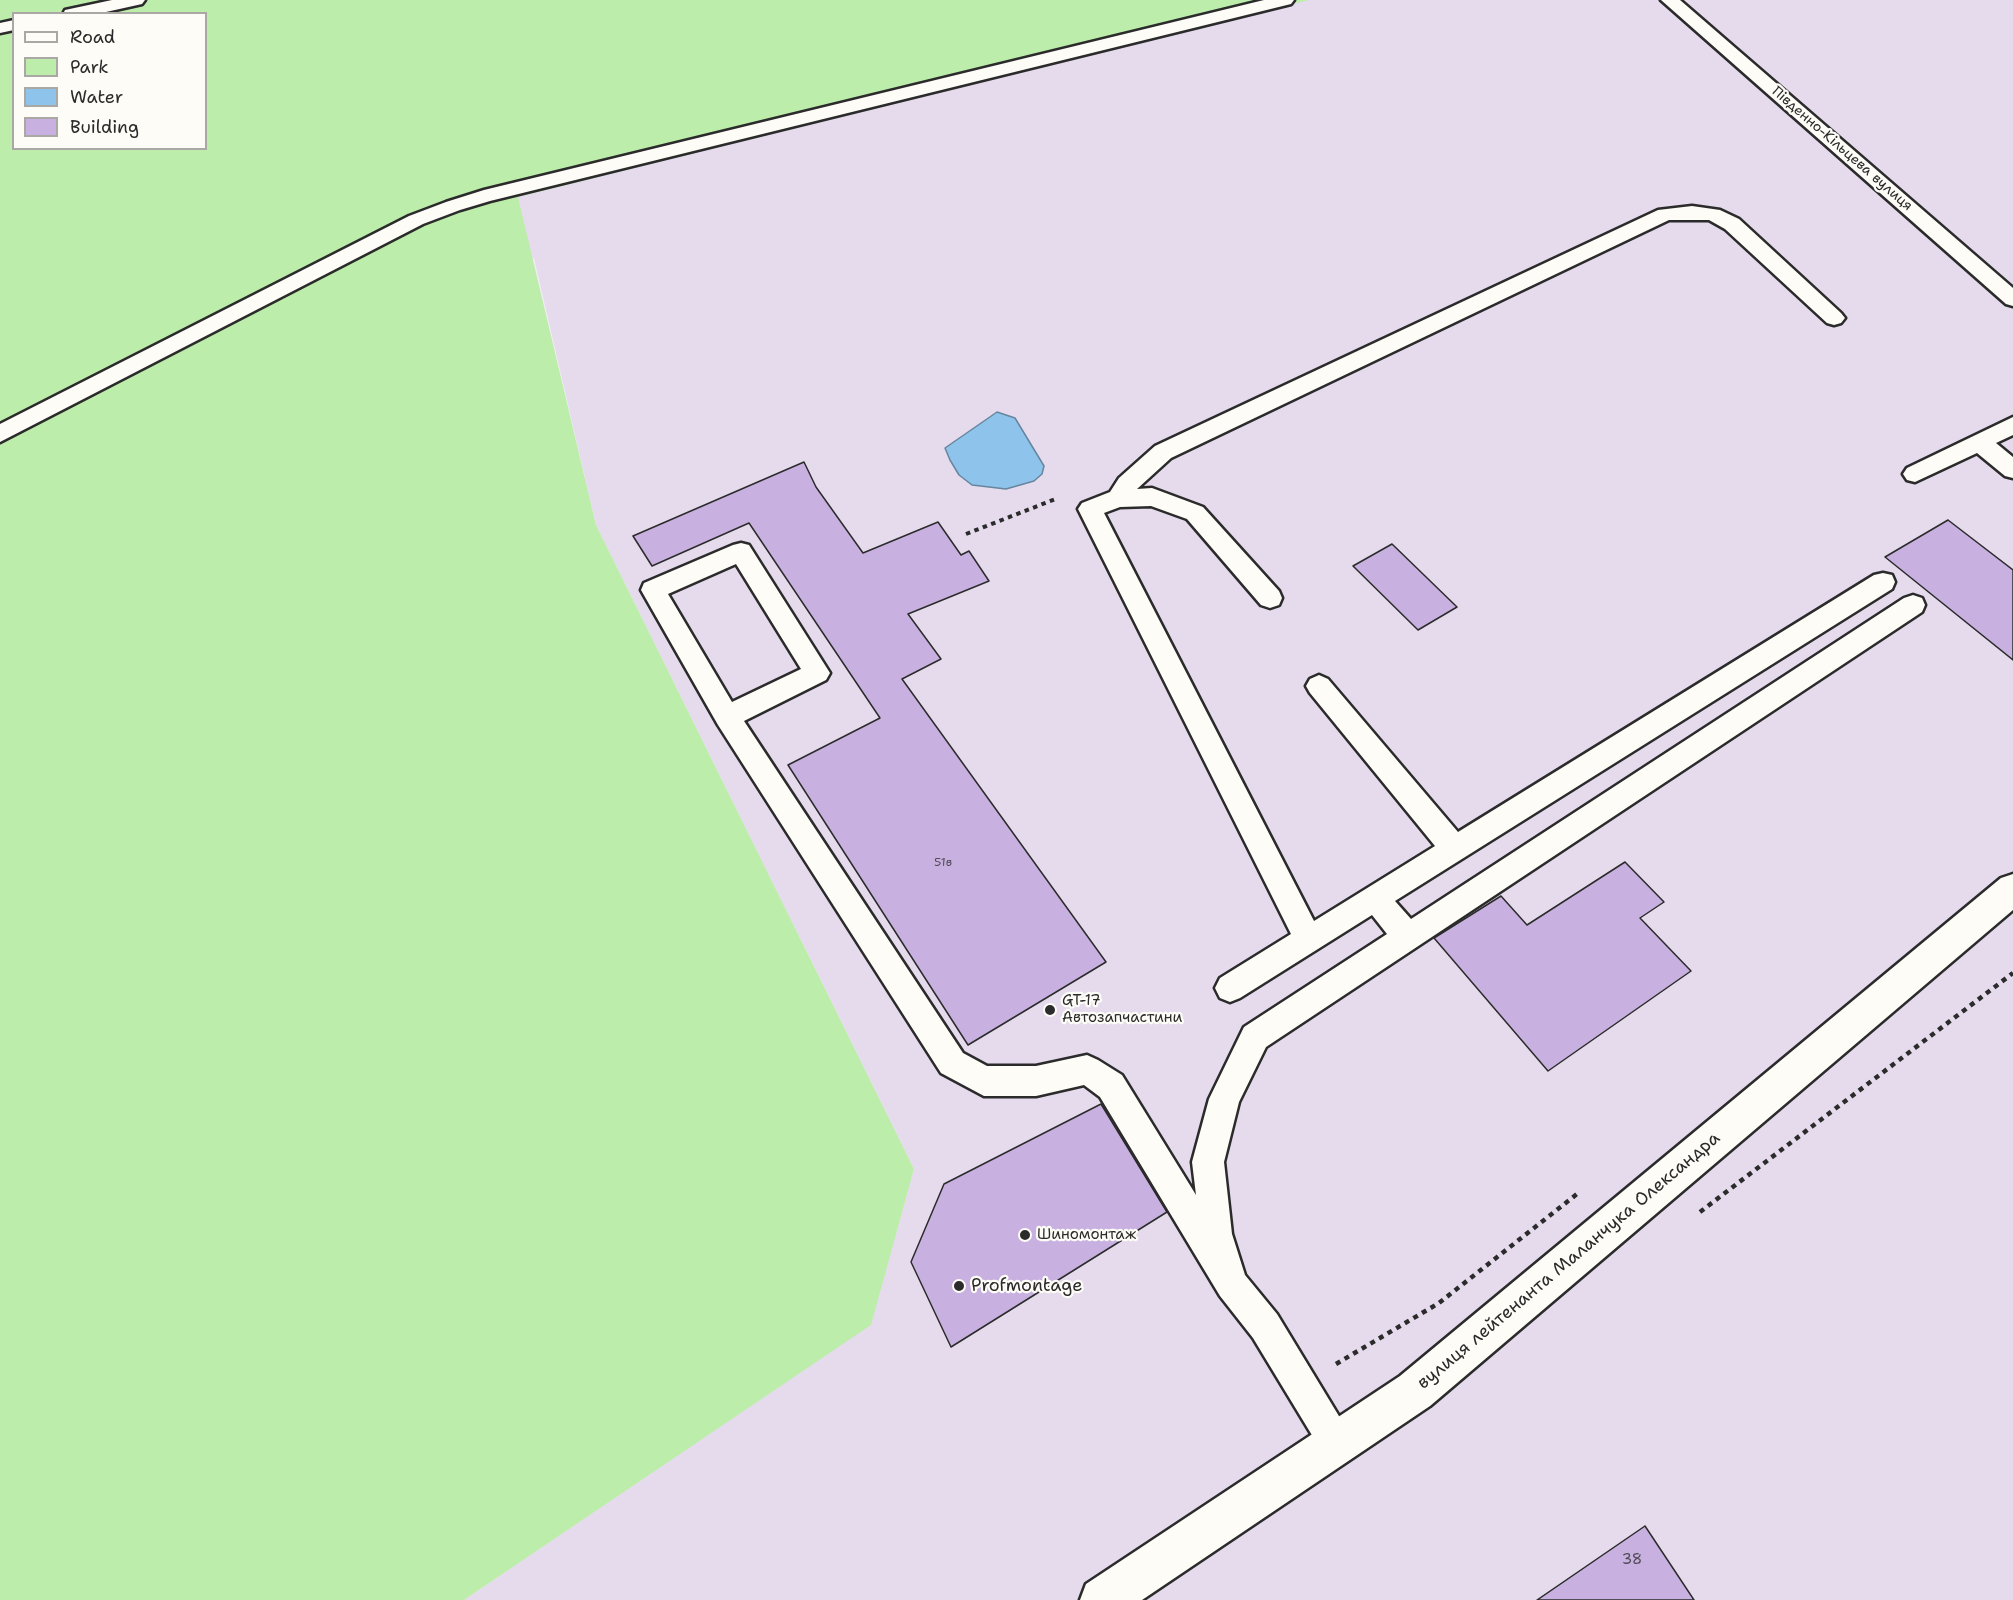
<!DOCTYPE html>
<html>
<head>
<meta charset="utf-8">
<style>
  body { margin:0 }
  #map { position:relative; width:2013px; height:1600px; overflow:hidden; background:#f2edf2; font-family:"Shantell Sans",sans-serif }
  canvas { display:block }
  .legend { position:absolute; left:12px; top:12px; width:195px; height:138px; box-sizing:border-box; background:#fdfcf7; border:2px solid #a9a8a5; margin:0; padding:8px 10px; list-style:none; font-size:18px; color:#2b2b2b }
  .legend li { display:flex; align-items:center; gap:12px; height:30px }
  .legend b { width:30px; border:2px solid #a9a8a5 }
</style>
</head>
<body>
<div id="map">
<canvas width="2013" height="1600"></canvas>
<ul class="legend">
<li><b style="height:8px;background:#fdfcf7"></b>Road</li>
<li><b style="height:16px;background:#bdedab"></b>Park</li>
<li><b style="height:16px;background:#8ec3eb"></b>Water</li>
<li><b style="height:16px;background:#c8b1e0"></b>Building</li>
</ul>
</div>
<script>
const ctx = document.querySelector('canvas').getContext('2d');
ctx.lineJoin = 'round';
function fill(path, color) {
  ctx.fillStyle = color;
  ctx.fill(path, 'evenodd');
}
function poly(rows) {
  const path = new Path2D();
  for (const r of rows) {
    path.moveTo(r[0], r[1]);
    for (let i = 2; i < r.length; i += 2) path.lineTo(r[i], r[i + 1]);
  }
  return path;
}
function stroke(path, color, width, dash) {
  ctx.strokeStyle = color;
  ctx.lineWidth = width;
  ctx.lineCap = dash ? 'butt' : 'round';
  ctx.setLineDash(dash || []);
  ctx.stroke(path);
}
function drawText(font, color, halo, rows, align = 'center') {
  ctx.font = font + ' "Shantell Sans",sans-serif';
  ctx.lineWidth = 4.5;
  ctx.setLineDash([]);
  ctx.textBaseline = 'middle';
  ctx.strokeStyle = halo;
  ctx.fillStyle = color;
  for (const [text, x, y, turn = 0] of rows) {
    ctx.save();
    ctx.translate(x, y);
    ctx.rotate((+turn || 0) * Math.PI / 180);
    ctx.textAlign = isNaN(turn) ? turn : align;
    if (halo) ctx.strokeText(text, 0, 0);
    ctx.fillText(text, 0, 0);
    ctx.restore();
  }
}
const built = poly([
  [0,0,2013,0,2013,1600,464,1600,870,1325,914,1169,596,525,534,258,0,440],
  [14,14,206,14,206,148,14,148]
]);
const green = poly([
  [0,0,1309,0,518,197,596,525,914,1169,871,1325,464,1600,0,1600],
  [14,14,206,14,206,148,14,148]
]);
const water = poly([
  [997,412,1015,418,1044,466,1042,474,1034,481,1006,489,972,485,959,475,950,460,945,448,997,412]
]);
const building = poly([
  [804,462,816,487,863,553,938,522,961,555,969,551,989,581,908,614,941,659,902,679,1106,962,968,1045,788,765,880,718,749,523,652,566,633,536,804,462],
  [1948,520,2013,570,2013,660,1885,557,1948,520],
  [1392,544,1457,607,1418,630,1353,566,1392,544],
  [1625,862,1664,902,1640,918,1691,971,1548,1071,1434,938,1501,896,1527,925,1625,862],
  [1101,1104,1167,1212,951,1347,911,1262,944,1184,1101,1104],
  [1645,1526,1694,1600,1537,1600,1645,1526]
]);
const pathFar1 = poly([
  [966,534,1058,498]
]);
const path = poly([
  [1700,1212,2013,973],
  [1336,1364,1439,1303,1577,1194]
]);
const service = poly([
  [112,0,145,0,142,4,97,14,63,14,65,10,112,0],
  [1264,0,1294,0,1291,4,490,201,460,210,423,224,0,442,0,424,409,216,446,202,484,190,1264,0],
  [1661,0,1680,0,2013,288,2013,306,2006,304,1661,0],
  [14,20,14,30,0,33,0,23,14,20],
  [1692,206,1720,210,1739,219,1841,313,1845,318,1841,323,1834,325,1827,323,1725,229,1709,220,1669,220,1171,458,1137,489,1152,488,1203,507,1279,591,1282,598,1279,605,1270,608,1261,605,1187,519,1151,506,1120,507,1104,513,1314,921,1435,846,1310,693,1306,686,1310,679,1319,675,1328,679,1458,832,1874,575,1883,573,1892,575,1895,582,1892,589,1395,901,1411,919,1904,598,1913,595,1922,598,1925,605,1922,612,1266,1047,1239,1102,1224,1162,1232,1234,1245,1275,1277,1314,1348,1431,1353,1443,1348,1455,1336,1460,1324,1455,1253,1338,1220,1296,1100,1097,1084,1085,1036,1096,984,1096,941,1073,718,725,641,590,644,583,733,545,741,543,749,545,830,673,826,680,744,721,963,1053,987,1066,1036,1066,1087,1055,1098,1060,1122,1075,1196,1195,1192,1162,1209,1099,1244,1027,1387,934,1372,915,1240,998,1230,1002,1220,998,1215,988,1220,978,1291,934,1078,509,1082,503,1110,492,1119,478,1155,446,1658,210,1692,206],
  [736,564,801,669,732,702,668,594,736,564],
  [2013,417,2013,435,1996,443,2013,457,2013,478,2005,476,1977,453,1915,482,1907,480,1903,474,1907,468,2013,417]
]);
const tertiary = poly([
  [2013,874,2013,910,1430,1406,1142,1600,1080,1600,1086,1584,1400,1376,2001,878,2013,874]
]);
const markers = [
  [1050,1010,6,"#2b2b2b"],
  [1025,1235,6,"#2b2b2b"],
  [959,1286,6,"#2b2b2b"]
];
const numberNames = [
  ["51в",943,863]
];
const farStreetnames = [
  ["Південно-Кільцева вулиця",1842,149,41]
];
const poiNames = [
  ["GT-17",1062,1001],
  ["Автозапчастини",1062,1018],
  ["Шиномонтаж",1037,1235]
];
const nearNumbernames = [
  ["38",1632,1560]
];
const nearStreetnames = [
  ["вулиця лейтенанта Маланчука Олександра",1569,1261,-40]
];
const nearPoinames = [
  ["Profmontage",971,1286]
];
fill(built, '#e5dbed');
fill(green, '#bdedab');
fill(water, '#8ec3eb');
stroke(water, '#66869e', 1.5);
fill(building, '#c8b1e0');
stroke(building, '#2b2b2b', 1.5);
stroke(service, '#2b2b2b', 5);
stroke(tertiary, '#2b2b2b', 5);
stroke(pathFar1, '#2b2b2b', 4, [4.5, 4.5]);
stroke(path, '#2b2b2b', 4.5, [5, 5]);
fill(service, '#fdfcf7');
fill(tertiary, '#fdfcf7');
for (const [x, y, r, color] of markers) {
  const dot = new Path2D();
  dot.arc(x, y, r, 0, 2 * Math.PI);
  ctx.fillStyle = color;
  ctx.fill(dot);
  stroke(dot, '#fdfcf7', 2);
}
drawText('12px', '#524c58', null, numberNames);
drawText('14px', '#2b2b2b', '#fdfcf7', farStreetnames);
drawText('15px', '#2b2b2b', '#fdfcf7', poiNames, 'left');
drawText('15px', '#524c58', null, nearNumbernames);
drawText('18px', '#2b2b2b', '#fdfcf7', nearStreetnames);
drawText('18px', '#2b2b2b', '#fdfcf7', nearPoinames, 'left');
</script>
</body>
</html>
